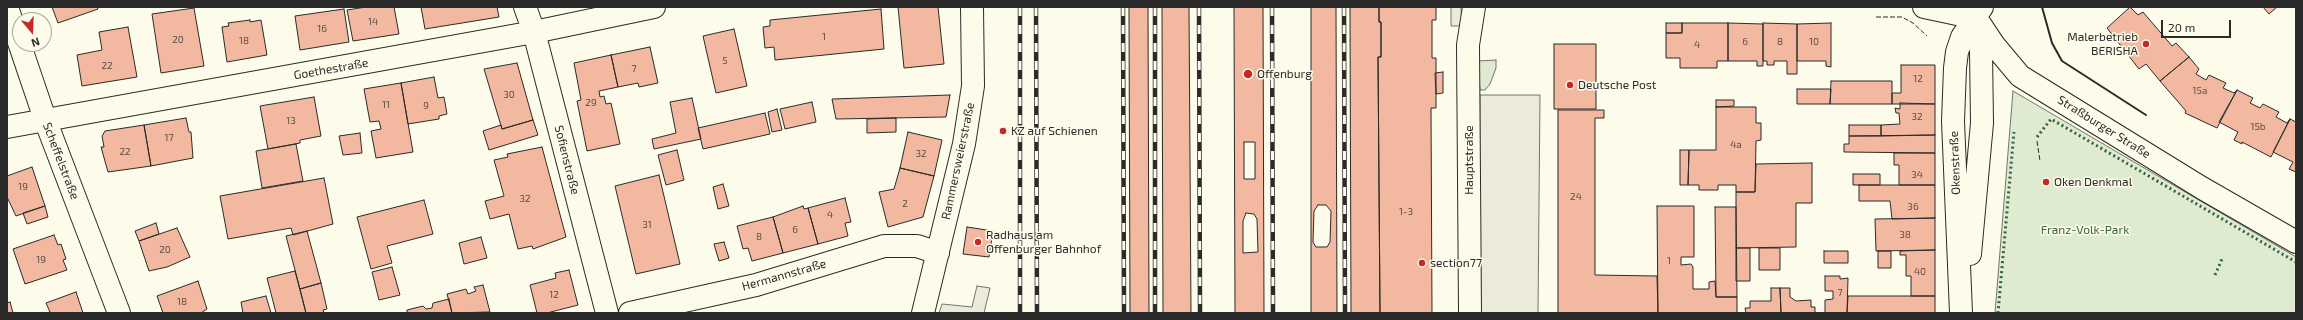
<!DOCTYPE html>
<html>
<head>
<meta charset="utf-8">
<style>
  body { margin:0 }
  #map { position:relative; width:2303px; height:320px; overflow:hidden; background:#fdfbea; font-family:"Exo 2",sans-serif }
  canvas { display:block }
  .frame { position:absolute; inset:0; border:8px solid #2b2b2b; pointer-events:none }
  .north { position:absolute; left:12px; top:12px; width:40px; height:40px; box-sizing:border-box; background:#fdfbea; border:1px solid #a9a89e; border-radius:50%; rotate:161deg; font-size:11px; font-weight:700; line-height:16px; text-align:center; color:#2b2b2b }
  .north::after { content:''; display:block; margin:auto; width:14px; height:18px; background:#c62828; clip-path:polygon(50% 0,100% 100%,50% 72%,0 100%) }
  .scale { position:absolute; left:2161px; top:20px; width:70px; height:18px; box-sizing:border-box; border:2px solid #2b2b2b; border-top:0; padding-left:5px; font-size:12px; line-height:14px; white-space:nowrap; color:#2b2b2b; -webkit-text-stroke:3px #fdfbea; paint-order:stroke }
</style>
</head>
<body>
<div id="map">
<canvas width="2303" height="320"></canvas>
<div class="frame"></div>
<div class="north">N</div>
<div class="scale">20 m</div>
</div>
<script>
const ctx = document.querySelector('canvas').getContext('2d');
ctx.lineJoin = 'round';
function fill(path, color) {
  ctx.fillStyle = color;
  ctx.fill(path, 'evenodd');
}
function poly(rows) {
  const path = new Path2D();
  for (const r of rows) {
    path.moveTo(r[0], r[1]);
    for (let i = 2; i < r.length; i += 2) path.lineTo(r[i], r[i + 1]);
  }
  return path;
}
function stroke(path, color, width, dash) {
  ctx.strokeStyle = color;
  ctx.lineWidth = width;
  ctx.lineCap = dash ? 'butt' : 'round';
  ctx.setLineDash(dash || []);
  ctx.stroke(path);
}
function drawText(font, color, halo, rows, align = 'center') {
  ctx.font = font + ' "Exo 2",sans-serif';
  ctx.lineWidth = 3;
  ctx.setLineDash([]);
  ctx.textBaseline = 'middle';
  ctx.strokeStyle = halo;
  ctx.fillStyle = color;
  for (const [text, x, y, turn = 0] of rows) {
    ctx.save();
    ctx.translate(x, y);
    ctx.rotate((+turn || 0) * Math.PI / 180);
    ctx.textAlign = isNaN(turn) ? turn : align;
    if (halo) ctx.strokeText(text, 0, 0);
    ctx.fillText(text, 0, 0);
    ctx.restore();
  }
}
const green = poly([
  [1496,60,1496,68,1490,84,1485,90,1480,90,1478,61,1496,60],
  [2013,91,2296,257,2296,313,1995,313,2013,91]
]);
const parking = poly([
  [1451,7,1461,7,1462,26,1451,26,1451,7],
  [1480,95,1540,95,1538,313,1479,313,1480,95],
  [977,286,990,288,984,313,939,313,942,304,972,307,977,286]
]);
const building = poly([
  [52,7,97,7,98,9,58,23,52,7],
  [366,7,394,7,399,34,353,41,347,10,366,7],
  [421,7,497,7,499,17,425,29,421,7],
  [898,7,938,7,944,64,904,68,898,7],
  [1129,7,1148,7,1149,313,1130,313,1129,7],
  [1162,7,1189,7,1191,313,1163,313,1162,7],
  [1234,7,1263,7,1264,313,1235,313,1234,7],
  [1311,7,1336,7,1337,313,1311,313,1311,7],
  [1350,7,1379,7,1379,22,1381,22,1381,57,1378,57,1380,313,1351,313,1350,7],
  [1379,7,1436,7,1436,20,1432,20,1432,58,1436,58,1436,108,1431,108,1432,313,1380,313,1378,57,1381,57,1381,22,1379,22,1379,7],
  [2130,7,2138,15,2143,12,2172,46,2176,43,2189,57,2160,81,2146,64,2139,69,2107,28,2130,7],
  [2263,7,2277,7,2269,14,2263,7],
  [194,8,204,66,161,73,152,14,194,8],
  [344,9,349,42,300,50,295,16,344,9],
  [881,9,884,49,775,60,774,47,765,48,763,27,770,26,770,20,881,9],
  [250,20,250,22,261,20,267,55,227,62,222,27,229,26,228,23,250,20],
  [1666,23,1682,23,1682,33,1666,33,1666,23],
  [1682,23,1728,23,1728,61,1717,61,1717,68,1680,68,1680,58,1666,58,1666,33,1682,33,1682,23],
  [1728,23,1763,24,1763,66,1757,66,1757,61,1728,61,1728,23],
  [1763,23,1797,24,1797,74,1787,74,1787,61,1774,61,1774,65,1767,65,1767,61,1763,61,1763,23],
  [1831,23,1831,67,1826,66,1826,61,1797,61,1797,24,1831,23],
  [128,27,137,77,82,86,77,55,102,50,99,32,128,27],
  [734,29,747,86,716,93,703,36,734,29],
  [1554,44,1596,44,1596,109,1554,109,1554,44],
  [650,47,658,83,639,87,638,83,618,87,611,55,650,47],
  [611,55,618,87,599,91,600,97,604,96,606,104,611,103,620,144,587,151,577,101,581,100,574,63,611,55],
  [2189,57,2199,69,2196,74,2206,80,2209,75,2226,83,2223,88,2234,93,2237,90,2217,128,2185,113,2186,111,2160,81,2189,57],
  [517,63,533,120,502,129,484,69,517,63],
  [1901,65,1935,65,1935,104,1892,104,1892,93,1901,93,1901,65],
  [1443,72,1443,93,1436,94,1435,73,1443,72],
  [434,77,438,98,444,97,447,114,439,116,439,119,408,124,401,83,434,77],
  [1831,81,1892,81,1892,104,1830,104,1831,81],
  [401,83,413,152,376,158,371,131,381,129,379,121,370,122,364,89,401,83],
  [1797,89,1831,89,1830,104,1797,104,1797,89],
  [2237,90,2253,98,2250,103,2260,108,2263,104,2279,112,2276,117,2287,123,2290,119,2271,157,2242,142,2242,144,2234,140,2238,132,2219,122,2237,90],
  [950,95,946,117,836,119,832,99,950,95],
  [314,97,321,136,300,140,300,143,268,149,260,106,314,97],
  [692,98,701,139,654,149,652,139,676,133,670,102,692,98],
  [1716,100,1734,100,1734,106,1716,107,1716,100],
  [812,102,816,122,785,129,780,109,812,102],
  [1900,103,1935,104,1935,135,1881,136,1881,125,1900,124,1899,113,1896,113,1895,108,1900,109,1900,103],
  [1716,107,1756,107,1756,123,1761,123,1761,140,1756,141,1755,192,1736,192,1736,185,1718,185,1718,190,1699,190,1699,185,1688,185,1689,150,1716,150,1716,107],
  [777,109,782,130,772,132,768,112,777,109],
  [1558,110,1604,110,1604,118,1595,118,1595,275,1657,276,1658,313,1558,313,1558,110],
  [765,113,770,134,703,149,698,128,765,113],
  [186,118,189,132,191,132,193,158,151,166,144,125,186,118],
  [896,118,896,132,867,133,867,119,896,118],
  [2290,119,2296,122,2296,172,2289,169,2293,162,2273,152,2290,119],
  [533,120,538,135,489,150,483,131,501,125,502,129,533,120],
  [144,125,151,166,108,172,101,147,104,147,102,136,105,131,144,125],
  [1849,125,1881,125,1881,136,1849,136,1849,125],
  [908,132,942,140,934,176,900,168,908,132],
  [360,133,362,153,343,155,339,136,360,133],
  [1935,135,1935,153,1844,152,1844,144,1849,144,1849,136,1935,135],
  [1244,142,1255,142,1255,179,1244,179,1244,142],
  [296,144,303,181,262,188,256,151,296,144],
  [542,147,566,237,533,249,532,246,518,249,509,214,490,219,485,201,504,196,494,160,508,157,507,154,542,147],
  [677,150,684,180,666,185,658,155,677,150],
  [1680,150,1689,150,1688,185,1680,185,1680,150],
  [1894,153,1935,153,1935,185,1899,185,1899,165,1894,165,1894,153],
  [1812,163,1812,203,1796,203,1796,247,1736,248,1736,192,1755,192,1756,164,1812,163],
  [32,167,45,206,16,216,7,197,7,176,32,167],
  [900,168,934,176,923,217,888,227,879,192,894,189,900,168],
  [1853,174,1880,174,1880,185,1853,185,1853,174],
  [659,175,680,264,636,274,615,186,659,175],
  [324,178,333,224,293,235,291,228,228,239,220,196,324,178],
  [723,184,729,206,718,209,713,187,723,184],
  [1859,185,1935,185,1935,218,1892,219,1890,201,1859,201,1859,185],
  [845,198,851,222,845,223,848,236,818,244,808,208,845,198],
  [424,200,433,234,387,246,392,263,371,269,357,217,424,200],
  [1318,205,1326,205,1331,211,1330,242,1327,247,1316,247,1313,242,1314,211,1318,205],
  [45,206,48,217,27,224,23,213,45,206],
  [803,206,804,209,808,208,818,244,783,253,773,217,803,206],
  [1657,206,1694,206,1694,257,1681,257,1681,265,1691,264,1693,267,1693,289,1709,289,1709,282,1715,281,1716,297,1737,297,1737,313,1658,313,1657,206],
  [1715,207,1736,207,1737,297,1716,297,1715,207],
  [1246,213,1254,214,1257,219,1258,252,1243,253,1243,221,1246,213],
  [773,217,783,253,752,261,748,248,743,249,737,226,773,217],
  [1935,218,1935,250,1876,251,1875,219,1935,218],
  [156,223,159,234,139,241,135,231,156,223],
  [967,227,993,231,989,257,963,254,967,227],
  [177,228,190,257,167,267,149,271,139,241,177,228],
  [307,231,321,283,300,289,286,236,307,231],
  [54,235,58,245,61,244,66,259,63,260,67,270,25,284,13,249,54,235],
  [481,237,487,258,464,264,459,243,481,237],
  [724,242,729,258,719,261,714,244,724,242],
  [1736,248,1750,248,1750,281,1736,281,1736,248],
  [1759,248,1780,248,1780,270,1759,270,1759,248],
  [1935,250,1935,296,1911,296,1911,276,1906,276,1906,255,1900,255,1900,251,1935,250],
  [1824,251,1848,251,1848,263,1824,263,1824,251],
  [1878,251,1891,251,1891,268,1878,268,1878,251],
  [392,267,400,295,379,300,372,272,392,267],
  [569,270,578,305,547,313,537,313,530,285,556,278,555,273,569,270],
  [295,271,306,313,276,313,267,278,295,271],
  [1825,276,1840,276,1840,279,1848,278,1847,313,1825,313,1825,300,1833,299,1833,291,1825,291,1825,276],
  [198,281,207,309,201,313,163,313,157,296,198,281],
  [321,283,327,309,323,310,324,313,306,313,300,289,321,283],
  [483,285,490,312,452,313,447,294,466,289,468,294,476,291,474,287,483,285],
  [1771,288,1780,288,1781,313,1746,313,1745,308,1750,308,1750,301,1771,301,1771,288],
  [1780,288,1790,288,1790,297,1796,301,1811,300,1811,307,1815,307,1815,313,1781,313,1780,288],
  [76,292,83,313,46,313,50,312,46,303,76,292],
  [266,296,271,313,243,313,241,302,266,296],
  [1848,296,1935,296,1935,313,1847,313,1848,296],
  [449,299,452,313,407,313,407,310,423,306,426,309,432,308,433,303,449,299],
  [10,302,13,313,7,313,7,303,10,302]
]);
const minor = poly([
  [7,7,46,122,119,313],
  [525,7,534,32,607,313],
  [1924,7,1976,18,1973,7],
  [7,127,534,32,654,7],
  [630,313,756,285,884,246,917,246,938,253],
  [923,313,964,144,973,86,972,7],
  [1470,313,1468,45,1474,7]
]);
const major = poly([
  [1976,18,1994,45,2020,76,2202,188,2296,242],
  [1970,254,1982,123,1981,52,1977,23],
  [1961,313,1953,121,1955,68,1957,52,1962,37,1982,7]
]);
const rail = poly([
  [1020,7,1020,313],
  [1036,7,1037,313],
  [1123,7,1124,313],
  [1155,7,1155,313],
  [1199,7,1200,313],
  [1272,7,1273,313],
  [1344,7,1345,313]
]);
const hedge = poly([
  [2037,137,2051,119,2296,262],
  [2215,275,2222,259],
  [1998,313,2014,132]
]);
const fence = poly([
  [1876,17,1902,17,1913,23,1927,36],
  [2037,141,2040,161]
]);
const wall = poly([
  [2042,7,2052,43,2062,61,2146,115]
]);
const markers = [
  [2146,44,4,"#c62828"],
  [1248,74,5,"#c62828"],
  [1570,85,4,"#c62828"],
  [1003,131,4,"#c62828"],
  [2046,182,4,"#c62828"],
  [978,242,4,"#c62828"],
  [1422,263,4,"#c62828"]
];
const numberNames = [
  ["14",373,22],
  ["16",322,29],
  ["1",824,37],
  ["20",178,40],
  ["18",244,41],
  ["6",1745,42],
  ["8",1780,42],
  ["10",1814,42],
  ["4",1697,45],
  ["5",725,61],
  ["22",107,66],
  ["7",634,69],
  ["12",1918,79],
  ["15a",2200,91],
  ["30",509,95],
  ["29",591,103],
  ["11",386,105],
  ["9",426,106],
  ["32",1917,117],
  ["13",291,121],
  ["15b",2258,127],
  ["17",169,138],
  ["4a",1736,145],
  ["22",125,152],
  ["32",921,154],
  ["34",1917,175],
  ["19",23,187],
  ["24",1576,197],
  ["32",525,199],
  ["2",905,204],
  ["36",1913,207],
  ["1-3",1406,212],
  ["4",830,215],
  ["31",647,225],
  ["6",795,230],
  ["38",1905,235],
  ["8",759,237],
  ["20",165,250],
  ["19",41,260],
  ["1",1669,261],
  ["40",1920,272],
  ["7",1840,293],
  ["12",554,295],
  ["18",182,302]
];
const poiNames = [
  ["Malerbetrieb",2138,37,"right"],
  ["BERISHA",2138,51,"right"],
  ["Offenburg",1257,74],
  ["Deutsche Post",1578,85],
  ["KZ auf Schienen",1011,131],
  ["Oken Denkmal",2054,182],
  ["Radhaus am",986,235],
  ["Offenburger Bahnhof",986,249],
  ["section77",1430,263]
];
const streetNames = [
  ["Goethestraße",331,69,-10],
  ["Straßburger Straße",2104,127,32],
  ["Sofienstraße",567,160,76],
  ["Hauptstraße",1469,160,-90],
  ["Scheffelstraße",61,161,69],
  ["Rammersweierstraße",958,161,-78],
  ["Okenstraße",1955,163,-92],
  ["Hermannstraße",784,275,-16]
];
const parkNames = [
  ["Franz-Volk-Park",2085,230]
];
fill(green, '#deebd1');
stroke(green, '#74746e', 1);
fill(parking, '#eceadb');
stroke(parking, '#74746e', 1);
fill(building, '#f2b8a0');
stroke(building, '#2b2b2b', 1);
stroke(minor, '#2b2b2b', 24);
stroke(major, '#2b2b2b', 24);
stroke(minor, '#fdfbea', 22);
stroke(major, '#fdfbea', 22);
stroke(rail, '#2b2b2b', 4.5);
stroke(rail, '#fdfbea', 3, [9]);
stroke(hedge, '#34623c', 3, [2, 3]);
stroke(fence, '#2b2b2b', 1, [5, 2]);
stroke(wall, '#2b2b2b', 2);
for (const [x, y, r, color] of markers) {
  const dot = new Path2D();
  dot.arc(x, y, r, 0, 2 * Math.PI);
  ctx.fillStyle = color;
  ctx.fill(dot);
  stroke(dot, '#fdfbea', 1.5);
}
drawText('10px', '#5d4e48', null, numberNames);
drawText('12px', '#2b2b2b', '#fdfbea', poiNames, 'left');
drawText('12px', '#2b2b2b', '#fdfbea', streetNames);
drawText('12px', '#34623c', '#fdfbea', parkNames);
</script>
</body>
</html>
